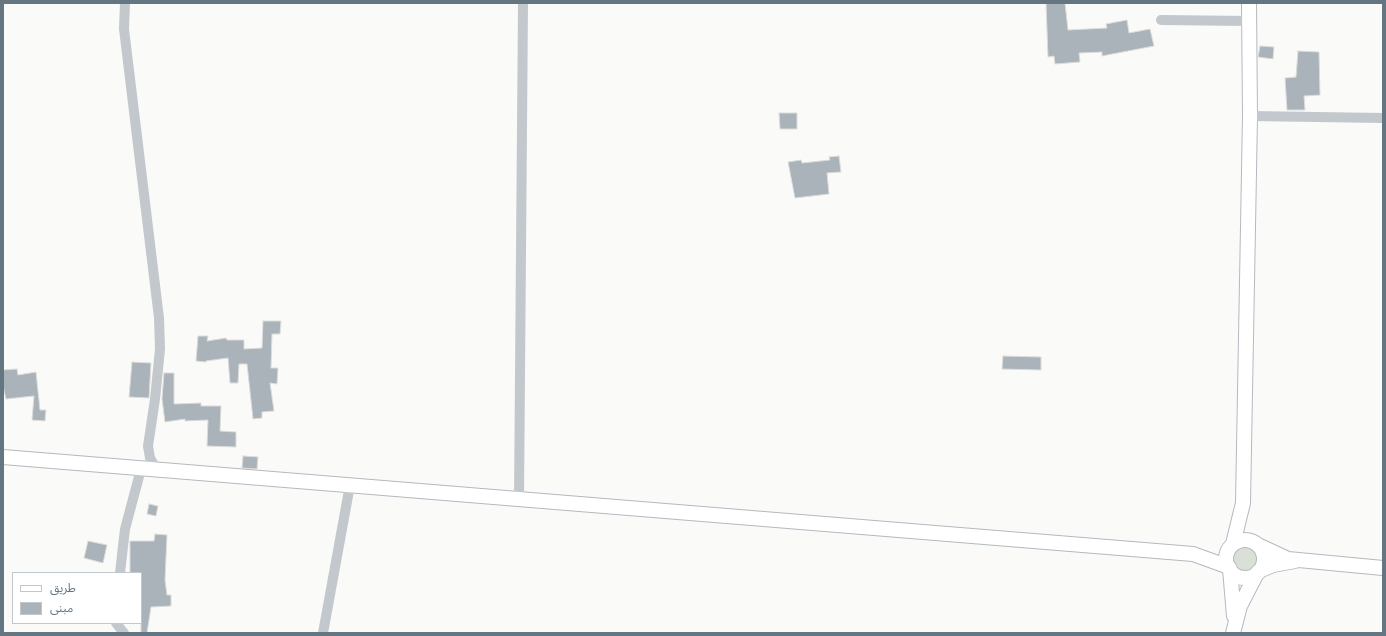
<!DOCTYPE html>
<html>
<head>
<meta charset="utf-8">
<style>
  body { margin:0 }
  #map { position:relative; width:1386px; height:636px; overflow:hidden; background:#fafaf8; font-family:"PT Sans Narrow","Noto Sans Arabic",sans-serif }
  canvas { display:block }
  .frame { position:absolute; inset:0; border:4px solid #657683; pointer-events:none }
  .legend { position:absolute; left:12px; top:572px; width:130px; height:52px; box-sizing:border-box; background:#fff; border:1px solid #c1c8cd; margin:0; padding:5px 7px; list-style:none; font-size:12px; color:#657683 }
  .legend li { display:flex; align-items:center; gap:8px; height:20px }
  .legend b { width:20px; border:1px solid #c1c8cd }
</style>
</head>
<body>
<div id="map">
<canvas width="1386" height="636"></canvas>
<div class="frame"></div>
<ul class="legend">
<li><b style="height:5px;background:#fff"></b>طريق</li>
<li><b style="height:11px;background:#aab3b9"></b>مبنى</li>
</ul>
</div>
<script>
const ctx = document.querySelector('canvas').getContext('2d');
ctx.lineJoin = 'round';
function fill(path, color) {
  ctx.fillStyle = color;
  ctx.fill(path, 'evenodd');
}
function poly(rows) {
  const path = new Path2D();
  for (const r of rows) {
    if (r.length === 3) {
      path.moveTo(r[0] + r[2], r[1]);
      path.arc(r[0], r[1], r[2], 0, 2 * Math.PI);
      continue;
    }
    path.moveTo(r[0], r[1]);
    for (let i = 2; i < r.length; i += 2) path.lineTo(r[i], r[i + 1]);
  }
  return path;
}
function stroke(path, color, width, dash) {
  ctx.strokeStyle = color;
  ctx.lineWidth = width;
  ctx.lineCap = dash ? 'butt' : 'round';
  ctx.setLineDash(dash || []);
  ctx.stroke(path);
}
const green = poly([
  [1244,558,13]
]);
const building = poly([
  [1046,3,1065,3,1068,30,1107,28,1106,24,1127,20,1129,33,1150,29,1154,46,1102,56,1102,52,1079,53,1080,62,1055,64,1054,56,1048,57,1046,3],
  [1260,46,1274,47,1273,59,1258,57,1260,46],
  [1298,51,1319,52,1320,95,1304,96,1305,110,1287,110,1285,78,1296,77,1298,51],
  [779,113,797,113,797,129,780,129,779,113],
  [839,156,841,172,827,173,829,194,795,198,788,162,801,160,802,163,830,160,829,157,839,156],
  [263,321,281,321,280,334,272,334,271,368,278,368,277,384,270,383,274,411,262,412,262,418,253,419,247,364,239,364,238,383,230,383,228,358,206,361,206,362,196,361,198,336,208,336,207,341,226,338,227,340,244,340,244,349,262,348,263,321],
  [1003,356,1041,357,1041,370,1002,369,1003,356],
  [132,362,151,363,149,398,129,397,132,362],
  [17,369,18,375,36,372,40,410,46,410,45,421,32,420,34,396,6,399,3,386,3,370,17,369],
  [164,373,174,373,174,404,201,403,201,406,221,406,220,431,236,432,236,447,207,446,208,420,185,421,185,419,165,422,162,399,164,373],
  [243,456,258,457,257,469,242,468,243,456],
  [149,504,158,506,156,516,147,514,149,504],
  [155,534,167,535,165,580,167,595,171,595,171,606,151,607,147,633,141,633,141,573,130,573,130,541,154,541,155,534],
  [88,541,107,545,103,563,84,558,88,541]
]);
const street = poly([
  [125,3,124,29,159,318,160,349,155,399,148,446,150,458,157,470],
  [1161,20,1249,21],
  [1250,116,1383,118],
  [519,499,523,3],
  [120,573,125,529,141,469],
  [116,623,124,633],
  [323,633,350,485]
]);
const secondary = poly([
  [3,457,1193,554,1229,567],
  [1245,559,19],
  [1233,544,1243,503,1250,116,1249,3],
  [1258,545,1288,559,1383,568],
  [1230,569,1234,616],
  [1259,571,1273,565,1295,561],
  [1233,633,1240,606,1257,573]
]);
fill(green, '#dadfd7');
fill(building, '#aab3b9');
stroke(building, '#dcdcda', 1);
stroke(secondary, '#b3babf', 16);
stroke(street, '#c3c8cc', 10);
stroke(secondary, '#fff', 14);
</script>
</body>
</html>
